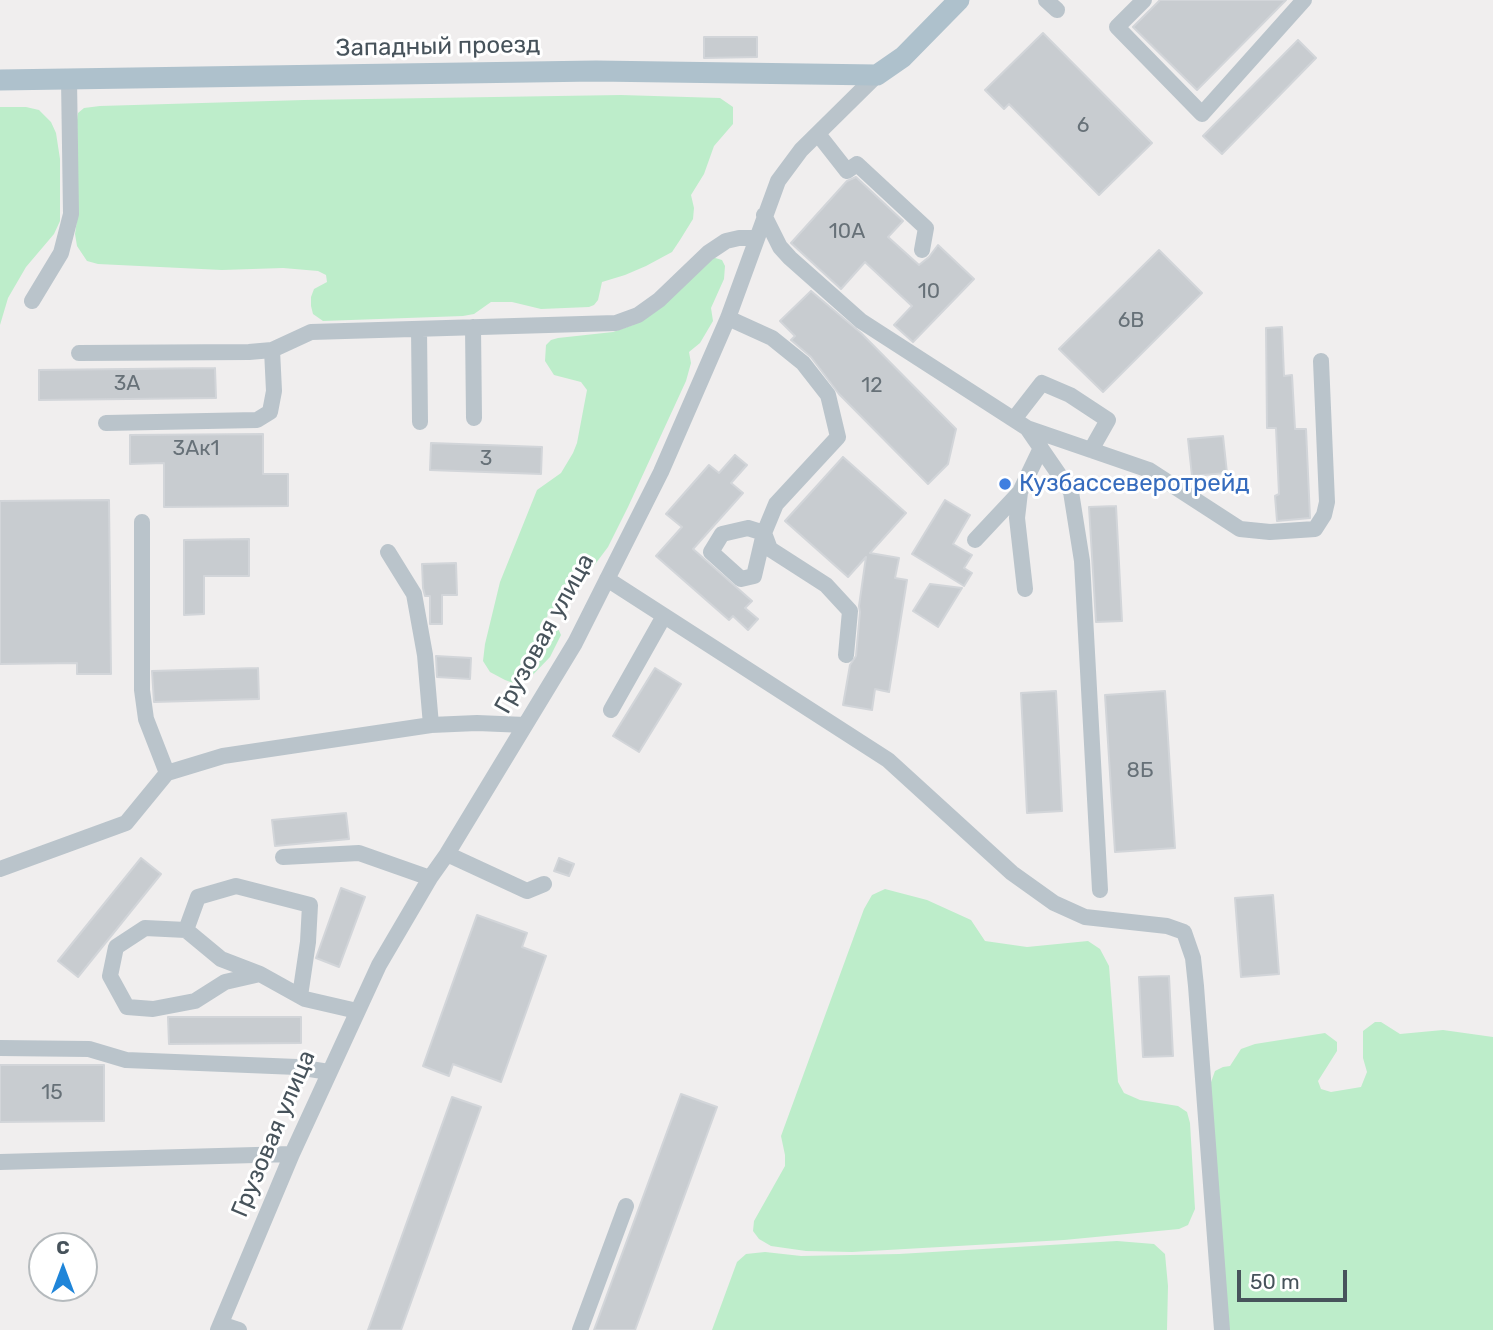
<!DOCTYPE html>
<html>
<head>
<meta charset="utf-8">
<style>
  body { margin:0 }
  #map { position:relative; width:1493px; height:1330px; overflow:hidden; background:#f0eeee; font-family:Rubik,sans-serif }
  canvas { display:block }
  .north { position:absolute; left:28px; top:1232px; width:70px; height:70px; box-sizing:border-box; background:#fff; border:2px solid #b5babd; border-radius:50%; rotate:0deg; font-size:19px; font-weight:700; line-height:28px; text-align:center; color:#47535b }
  .north::after { content:''; display:block; margin:auto; width:24px; height:32px; background:#1f85d9; clip-path:polygon(50% 0,100% 100%,50% 72%,0 100%) }
  .scale { position:absolute; left:1237px; top:1270px; width:110px; height:32px; box-sizing:border-box; border:4px solid #47535b; border-top:0; padding-left:9px; font-size:21px; line-height:24px; white-space:nowrap; color:#47535b; -webkit-text-stroke:5px #fff; paint-order:stroke }
</style>
</head>
<body>
<div id="map">
<canvas width="1493" height="1330"></canvas>
<div class="north">С</div>
<div class="scale">50 m</div>
</div>
<script>
const ctx = document.querySelector('canvas').getContext('2d');
ctx.lineJoin = 'round';
function fill(path, color) {
  ctx.fillStyle = color;
  ctx.fill(path, 'evenodd');
}
function poly(rows) {
  const path = new Path2D();
  for (const r of rows) {
    path.moveTo(r[0], r[1]);
    for (let i = 2; i < r.length; i += 2) path.lineTo(r[i], r[i + 1]);
  }
  return path;
}
function stroke(path, color, width, dash) {
  ctx.strokeStyle = color;
  ctx.lineWidth = width;
  ctx.lineCap = dash ? 'butt' : 'round';
  ctx.setLineDash(dash || []);
  ctx.stroke(path);
}
function drawText(font, color, halo, rows, align = 'center') {
  ctx.font = font + ' Rubik,sans-serif';
  ctx.lineWidth = 6;
  ctx.setLineDash([]);
  ctx.textBaseline = 'middle';
  ctx.strokeStyle = halo;
  ctx.fillStyle = color;
  for (const [text, x, y, turn = 0] of rows) {
    ctx.save();
    ctx.translate(x, y);
    ctx.rotate((+turn || 0) * Math.PI / 180);
    ctx.textAlign = isNaN(turn) ? turn : align;
    if (halo) ctx.strokeText(text, 0, 0);
    ctx.fillText(text, 0, 0);
    ctx.restore();
  }
}
const green = poly([
  [621,95,720,98,733,107,733,124,714,146,704,174,691,195,694,208,693,219,680,240,672,252,646,266,625,275,602,282,598,300,594,305,589,307,541,309,512,302,491,302,474,314,463,316,323,321,313,314,311,306,311,297,314,289,327,282,326,275,318,271,283,268,222,270,98,264,87,261,77,246,75,234,78,213,77,120,78,113,84,108,100,106,304,100],
  [0,107,26,107,39,110,51,122,56,133,60,159,60,221,54,234,26,267,8,298,0,325],
  [712,257,722,260,725,266,724,279,711,308,713,321,700,343,689,352,691,363,686,381,628,507,608,547,578,587,569,598,548,612,547,618,556,624,561,635,550,657,525,683,513,683,505,680,490,672,483,661,485,644,500,582,537,490,561,473,573,453,577,443,587,390,581,382,554,375,545,361,546,345,551,340,558,338,613,332,633,325],
  [885,889,927,900,971,920,985,941,1027,947,1088,941,1100,949,1109,966,1118,1082,1124,1093,1140,1100,1178,1106,1187,1112,1190,1123,1195,1209,1188,1225,1179,1229,1064,1240,852,1252,806,1251,771,1246,759,1239,753,1231,754,1221,785,1166,785,1155,781,1136,785,1125,864,909,872,895],
  [1375,1022,1381,1022,1400,1034,1443,1030,1493,1037,1493,1330,1228,1330,1210,1085,1215,1071,1223,1067,1230,1066,1241,1049,1255,1044,1325,1033,1337,1042,1337,1051,1318,1081,1321,1089,1331,1092,1361,1087,1367,1072,1363,1058,1363,1031],
  [1117,1241,1154,1244,1165,1254,1168,1286,1167,1330,712,1330,737,1262,746,1254,765,1252,801,1256,899,1254]
]);
const building = poly([
  [1160,0,1286,0,1197,90,1133,27,1160,0],
  [1043,33,1152,143,1099,195,1009,104,1004,109,985,90,1043,33],
  [704,37,757,37,757,57,704,58,704,37],
  [1298,40,1316,58,1222,154,1203,136,1298,40],
  [856,177,903,221,888,237,919,265,929,257,938,245,974,279,913,342,894,325,912,306,865,262,841,289,791,243,847,181,856,177],
  [1159,250,1202,293,1103,392,1059,349,1159,250],
  [811,291,861,333,956,429,948,464,928,484,839,394,811,357,791,340,795,336,780,321,811,291],
  [1282,327,1284,376,1292,375,1295,429,1306,429,1310,518,1277,521,1275,496,1279,494,1276,428,1267,428,1266,328,1282,327],
  [215,368,216,398,39,400,39,370,215,368],
  [263,434,263,474,288,474,288,506,164,507,164,463,130,464,130,435,263,434],
  [1223,436,1227,473,1192,476,1188,439,1223,436],
  [431,443,542,447,541,474,430,470,431,443],
  [735,455,747,465,731,483,743,493,693,549,752,601,745,608,758,619,748,630,733,616,729,620,656,556,682,527,666,514,709,465,719,473,735,455],
  [843,457,906,513,870,553,899,558,895,578,907,580,889,692,875,689,872,710,843,705,850,665,856,656,860,612,859,606,866,557,848,577,785,521,843,457],
  [109,500,111,674,77,674,77,663,0,664,0,501,109,500],
  [945,500,970,515,953,544,972,555,964,568,972,573,964,586,912,554,945,500],
  [1116,506,1122,621,1096,622,1089,507,1116,506],
  [249,539,249,576,204,576,204,614,184,615,184,540,249,539],
  [456,563,457,595,442,595,442,624,430,624,430,596,425,596,423,588,422,564,456,563],
  [930,584,962,588,938,627,913,611,930,584],
  [436,656,471,658,470,679,437,677,436,656],
  [258,668,259,699,154,702,152,671,258,668],
  [655,668,681,684,639,752,613,736,655,668],
  [1056,691,1062,811,1027,813,1021,693,1056,691],
  [1165,691,1175,848,1115,852,1105,695,1165,691],
  [346,813,349,839,275,846,272,820,346,813],
  [141,858,161,874,78,977,58,961,141,858],
  [559,858,574,864,569,876,554,871,559,858],
  [341,888,365,897,339,967,316,958,341,888],
  [1273,895,1279,974,1241,977,1235,898,1273,895],
  [477,915,527,933,522,947,546,956,501,1082,453,1064,449,1076,423,1066,477,915],
  [1169,976,1173,1056,1143,1057,1139,977,1169,976],
  [168,1017,301,1017,301,1043,169,1044,168,1017],
  [0,1065,104,1065,104,1121,0,1122,0,1065],
  [681,1094,717,1107,635,1330,594,1330,681,1094],
  [452,1097,481,1107,401,1330,368,1330,452,1097]
]);
const minor = poly([
  [1046,0,1057,10],
  [1144,0,1117,27,1202,114,1304,0],
  [818,134,847,171,857,164,926,228,922,250],
  [764,215,780,247,790,258,861,321,1027,428,1149,470,1240,529,1270,532,1315,529,1324,515,1327,502,1321,361],
  [32,301,61,253,71,214,69,79],
  [728,318,772,338,803,363,828,395,838,437,776,504,764,533,770,549,826,585,850,611,846,655],
  [473,327,474,418],
  [419,329,420,422],
  [79,353,249,352,272,350,311,332,616,323,638,315,659,300,708,253,726,241,739,238,756,238],
  [1014,419,1042,383,1070,395,1108,420,1091,450],
  [106,423,257,420,270,412,274,391,272,350],
  [1027,428,1071,492,1082,561,1100,890],
  [142,522,142,690,146,719,167,773],
  [748,528,764,533,754,576,741,579,711,552,722,534,748,528],
  [975,540,1020,492],
  [388,552,414,594,425,655,431,725],
  [607,579,888,760,1012,873,1054,903,1085,917,1167,926,1184,932,1193,958,1196,986,1222,1330],
  [1025,589,1017,518,1020,492,1041,448],
  [611,710,664,616],
  [447,854,527,891,544,884],
  [283,857,359,853,430,878],
  [0,869,126,823,167,773,223,756,431,725,477,723,525,725],
  [186,930,198,897,236,886,310,905,308,942,300,996],
  [260,974,225,982,195,1001,153,1009,127,1007,110,976,116,947,145,928,186,930,221,959,260,974,305,999,357,1011],
  [0,1048,89,1049,126,1060,297,1067,329,1072],
  [0,1162,292,1154],
  [221,1324,239,1330],
  [218,1330,292,1154,379,965,430,878,447,854,575,643,661,472,728,318,778,181,801,150,877,75],
  [580,1330,626,1206]
]);
const major = poly([
  [0,80,596,71,877,75,903,57,959,0]
]);
const markers = [
  [1005,484,7,"#3f7fe0"]
];
const numberNames = [
  ["6",1083,126],
  ["10А",847,232],
  ["10",929,292],
  ["6В",1131,321],
  ["3А",127,384],
  ["12",872,386],
  ["3Ак1",196,449],
  ["3",486,459],
  ["8Б",1140,771],
  ["15",52,1093]
];
const streetNames = [
  ["Западный проезд",438,47,-1],
  ["Грузовая улица",545,634,-61],
  ["Грузовая улица",274,1134,-67]
];
const shopNames = [
  ["Кузбассеверотрейд",1019,484]
];
fill(green, '#bdedca');
fill(building, '#c8ccd0');
stroke(building, '#d2d5d9', 2);
stroke(minor, '#bac4cb', 16);
stroke(major, '#aec1cc', 21);
for (const [x, y, r, color] of markers) {
  const dot = new Path2D();
  dot.arc(x, y, r, 0, 2 * Math.PI);
  ctx.fillStyle = color;
  ctx.fill(dot);
  stroke(dot, '#fff', 2.5);
}
drawText('21px', '#677178', null, numberNames);
drawText('24px', '#47535b', '#fff', streetNames);
drawText('24px', '#366cbe', '#fff', shopNames, 'left');
</script>
</body>
</html>
